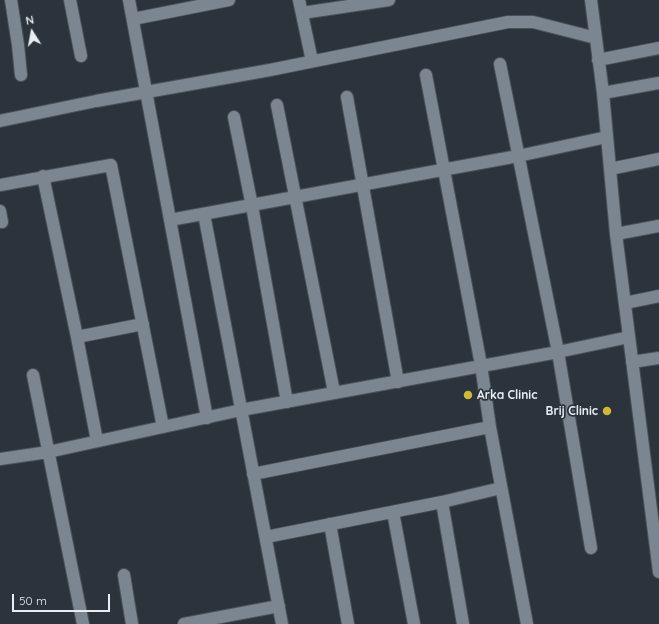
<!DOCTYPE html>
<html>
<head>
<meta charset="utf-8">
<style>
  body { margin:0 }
  #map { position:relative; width:659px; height:624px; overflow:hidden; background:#2b343d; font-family:Quicksand,sans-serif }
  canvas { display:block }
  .north { position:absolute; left:12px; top:12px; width:40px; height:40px; -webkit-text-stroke:3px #2b343d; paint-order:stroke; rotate:349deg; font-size:11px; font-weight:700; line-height:16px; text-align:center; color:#e7edf3 }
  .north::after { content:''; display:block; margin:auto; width:14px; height:18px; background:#e7edf3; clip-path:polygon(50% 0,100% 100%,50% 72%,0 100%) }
  .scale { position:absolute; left:12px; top:594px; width:98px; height:18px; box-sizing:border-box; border:2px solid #e7edf3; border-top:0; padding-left:5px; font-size:12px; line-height:14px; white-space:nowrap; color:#e7edf3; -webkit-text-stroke:3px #2b343d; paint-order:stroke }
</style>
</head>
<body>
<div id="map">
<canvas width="659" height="624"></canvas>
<div class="north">N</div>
<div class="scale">50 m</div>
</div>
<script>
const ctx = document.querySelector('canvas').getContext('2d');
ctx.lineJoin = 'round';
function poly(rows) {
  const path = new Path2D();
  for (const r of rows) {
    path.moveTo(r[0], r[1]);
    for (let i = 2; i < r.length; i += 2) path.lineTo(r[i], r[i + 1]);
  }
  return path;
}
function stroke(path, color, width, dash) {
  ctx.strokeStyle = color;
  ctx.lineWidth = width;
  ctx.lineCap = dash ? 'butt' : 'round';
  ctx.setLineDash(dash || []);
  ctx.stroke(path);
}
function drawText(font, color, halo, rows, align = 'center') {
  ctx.font = font + ' Quicksand,sans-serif';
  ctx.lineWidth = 3.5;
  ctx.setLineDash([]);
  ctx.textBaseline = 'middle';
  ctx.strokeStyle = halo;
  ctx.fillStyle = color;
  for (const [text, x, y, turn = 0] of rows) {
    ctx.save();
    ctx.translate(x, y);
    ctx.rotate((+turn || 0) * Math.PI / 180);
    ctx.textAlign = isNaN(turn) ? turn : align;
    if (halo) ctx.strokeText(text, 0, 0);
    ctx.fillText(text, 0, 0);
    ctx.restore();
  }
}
const street = poly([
  [11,0,18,45,21,75],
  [70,0,81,56],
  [129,0,207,418],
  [299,0,312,61],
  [591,0,603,93,616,234,659,572],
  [302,13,389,0],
  [133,19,229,0],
  [598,60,659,48],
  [500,64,558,352,591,548],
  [426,75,481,365,490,427,527,624],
  [603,93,659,83],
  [347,97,398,382],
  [277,105,334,392],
  [234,117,252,206,287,402],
  [0,121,96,101,270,70,508,22,533,22,596,38],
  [610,169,659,159],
  [43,176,77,337,97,441],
  [0,185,111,165,163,427],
  [0,211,2,222],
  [204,214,282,624],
  [170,220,518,156,607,137],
  [616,234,659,226],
  [625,303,659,296],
  [77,337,143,324],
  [632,362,659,358],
  [33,375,83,624],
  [0,459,48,452,241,410,558,352,629,337],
  [253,474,490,427],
  [442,502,463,624],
  [393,512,414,624],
  [330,524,348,624],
  [266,537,442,502,501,488],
  [124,575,132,624],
  [184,624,279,606]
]);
const markers = [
  [468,395,5,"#d1b736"],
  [607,411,5,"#d1b736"]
];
const poiNames = [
  ["Arka Clinic",477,395],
  ["Brij Clinic",598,411,"right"]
];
stroke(street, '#4a5259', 14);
stroke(street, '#7c8690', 12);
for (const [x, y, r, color] of markers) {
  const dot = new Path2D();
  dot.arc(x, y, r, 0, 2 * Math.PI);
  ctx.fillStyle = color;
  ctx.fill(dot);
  stroke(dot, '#2b343d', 1.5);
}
drawText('bold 12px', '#e7edf3', '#2b343d', poiNames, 'left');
</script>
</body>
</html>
